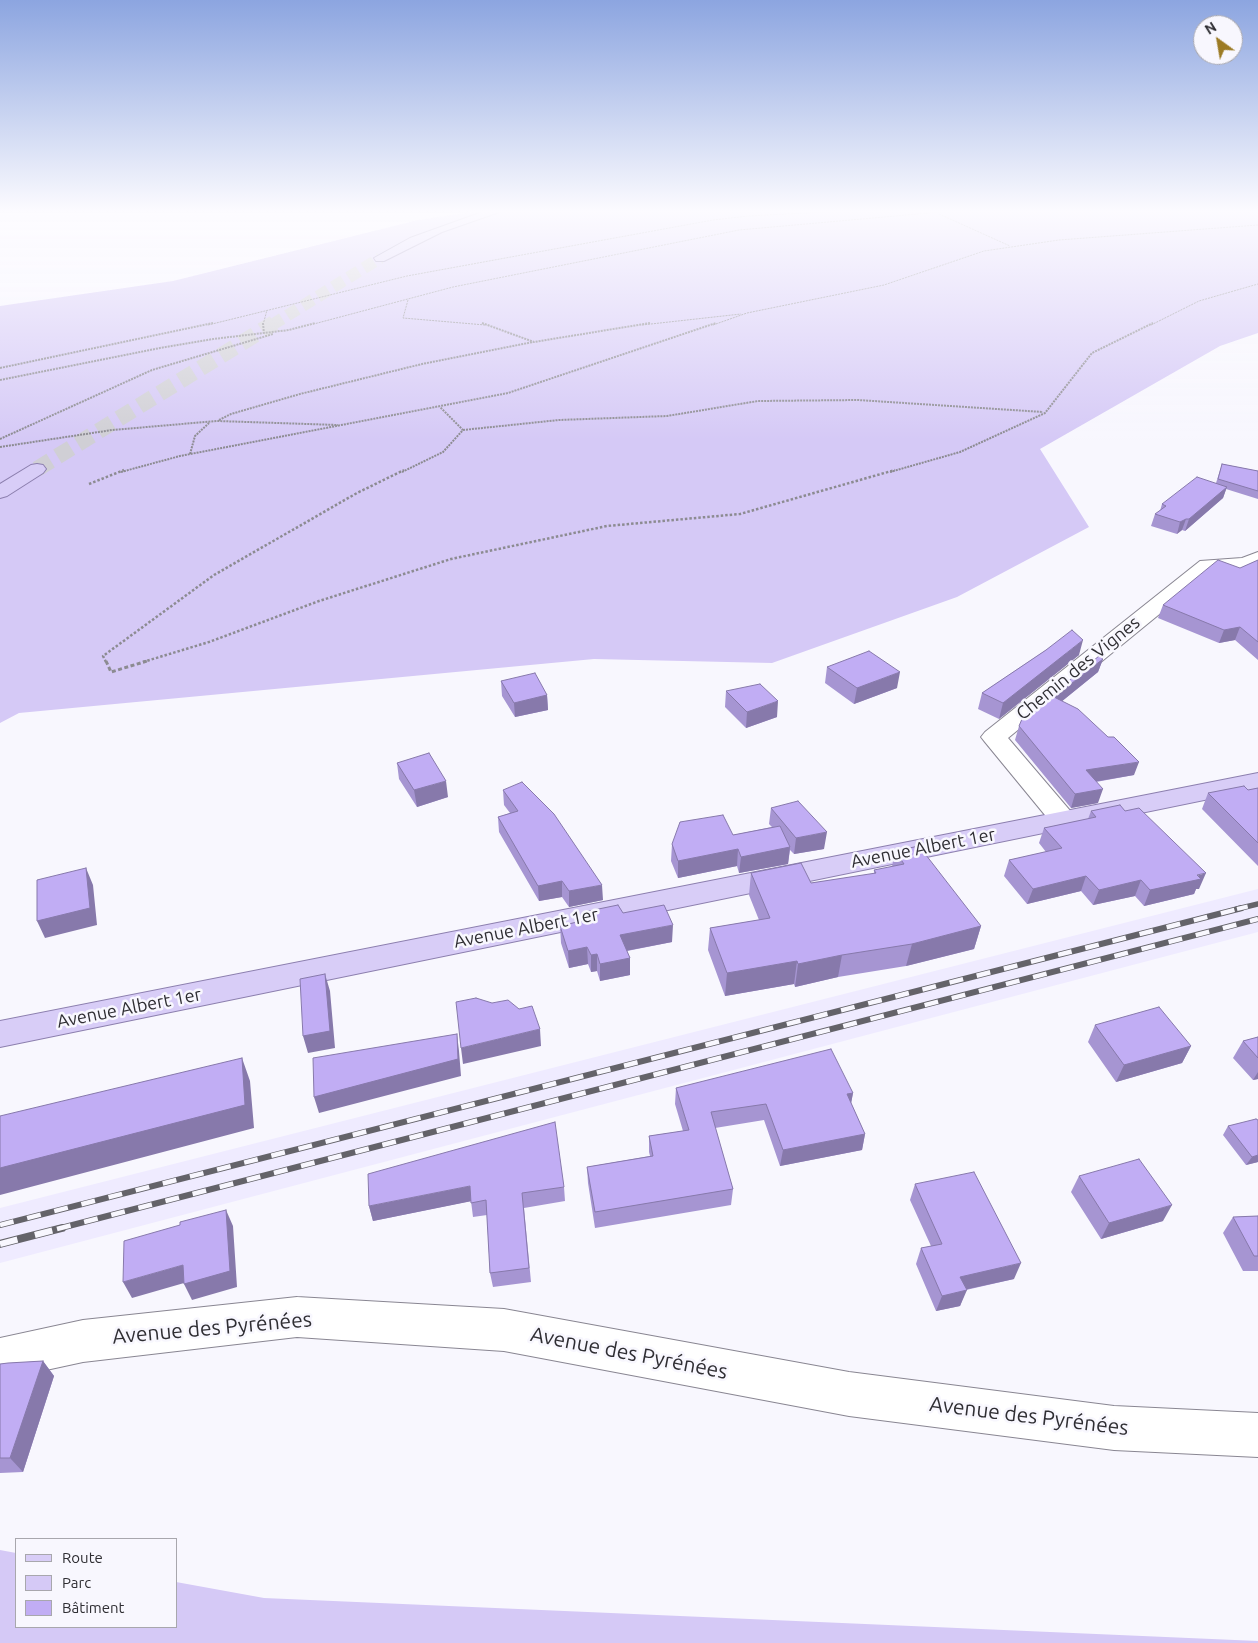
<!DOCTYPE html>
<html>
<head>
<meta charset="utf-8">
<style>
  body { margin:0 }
  #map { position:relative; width:1258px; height:1643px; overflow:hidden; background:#f8f7fe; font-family:Ubuntu,sans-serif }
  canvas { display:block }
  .legend { position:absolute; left:15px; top:1538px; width:162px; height:90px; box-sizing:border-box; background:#f8f7fe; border:1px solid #a8a7ad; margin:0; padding:6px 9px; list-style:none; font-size:15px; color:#2f2e33 }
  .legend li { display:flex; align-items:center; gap:10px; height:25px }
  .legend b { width:25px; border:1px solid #a8a7ad }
  .north { position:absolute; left:1193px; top:15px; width:50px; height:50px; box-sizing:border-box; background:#f8f7fe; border:1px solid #a8a7ad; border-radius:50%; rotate:328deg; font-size:14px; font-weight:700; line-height:20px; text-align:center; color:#2f2e33 }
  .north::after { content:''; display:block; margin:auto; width:18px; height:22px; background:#9c7b25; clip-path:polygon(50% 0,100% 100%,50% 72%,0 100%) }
</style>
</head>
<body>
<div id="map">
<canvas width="1258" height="1643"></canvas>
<ul class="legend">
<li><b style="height:6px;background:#d8cdf7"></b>Route</li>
<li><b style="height:14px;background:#d5c9f6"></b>Parc</li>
<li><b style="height:14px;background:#c1adf4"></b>Bâtiment</li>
</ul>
<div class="north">N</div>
</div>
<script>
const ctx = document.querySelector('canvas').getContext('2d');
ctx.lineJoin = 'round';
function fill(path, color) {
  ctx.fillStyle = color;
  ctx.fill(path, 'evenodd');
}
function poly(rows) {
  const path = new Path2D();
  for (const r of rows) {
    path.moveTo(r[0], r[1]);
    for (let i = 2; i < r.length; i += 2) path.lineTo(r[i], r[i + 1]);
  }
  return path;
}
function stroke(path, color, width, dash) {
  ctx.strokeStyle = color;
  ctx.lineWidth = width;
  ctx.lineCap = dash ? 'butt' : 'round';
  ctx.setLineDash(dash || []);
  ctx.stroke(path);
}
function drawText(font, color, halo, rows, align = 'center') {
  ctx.font = font + ' Ubuntu,sans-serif';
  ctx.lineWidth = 5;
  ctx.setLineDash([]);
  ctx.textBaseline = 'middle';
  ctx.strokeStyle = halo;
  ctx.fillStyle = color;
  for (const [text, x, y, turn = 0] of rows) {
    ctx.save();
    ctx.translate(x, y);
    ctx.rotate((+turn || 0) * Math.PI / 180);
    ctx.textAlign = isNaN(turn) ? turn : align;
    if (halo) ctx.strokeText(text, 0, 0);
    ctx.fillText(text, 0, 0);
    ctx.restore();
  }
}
const built = poly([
  [1258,889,1258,932,0,1263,0,1208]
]);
const green = poly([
  [487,210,1258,210,1258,333,1220,346,1040,449,1089,527,957,597,772,663,594,659,19,713,0,723,0,306,173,281,418,220],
  [0,1550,16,1553,16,1627,176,1627,176,1582,264,1598,1258,1641,1258,1643,0,1643]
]);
const majorTunnelFar1 = poly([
  [272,325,380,258]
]);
const majorTunnel = poly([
  [37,469,274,323]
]);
const pathFar3 = poly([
  [939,214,1010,246],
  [408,300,403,318,485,325],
  [208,325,407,276,713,220,748,216,863,210],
  [263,325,267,310],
  [310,325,453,287,739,230,962,210],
  [642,325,741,314],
  [713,325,747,313,884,285,984,251,1059,240,1258,225],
  [1151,325,1199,301,1258,284]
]);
const pathFar2 = poly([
  [263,323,264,334],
  [482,323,534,342,650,323],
  [0,368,213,323],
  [0,380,160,348,213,339,289,330,315,323],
  [219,420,231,414,300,394,422,364,533,342],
  [463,430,559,420,667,416,758,401,858,400,1043,412],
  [0,439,152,370,273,334],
  [0,447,112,430,217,421,338,425],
  [190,454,195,436,209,423],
  [121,472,180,456,508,393,716,323],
  [402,472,443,452,463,430,440,407],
  [890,472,960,452,1045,413,1092,353,1153,323]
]);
const pathFar1 = poly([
  [89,484,124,470],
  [106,662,103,656,214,575,357,493,404,470],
  [143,662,209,642,319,601,451,559,607,526,740,514,895,470]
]);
const path = poly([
  [106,661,111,672,147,661]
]);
const minor = poly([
  [1258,552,1258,566,1252,568,1212,571,1008,738,1078,820,1074,826,1064,829,1054,826,985,742,981,737,985,732,1200,561,1242,558,1258,552],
  [297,1297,504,1309,849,1372,1114,1406,1258,1413,1258,1457,1114,1450,849,1416,504,1351,297,1337,83,1362,0,1380,0,1338,83,1320,297,1297]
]);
const major = poly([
  [488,210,505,210,442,232,384,261,376,261,374,258,410,238,488,210],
  [37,464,43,465,46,469,43,473,7,496,0,498,0,484,31,465,37,464],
  [1258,773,1258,789,0,1047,0,1021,1258,773]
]);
const railFar2 = poly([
  [1237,909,1258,904]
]);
const railFar1 = poly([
  [0,1225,1242,908],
  [57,1229,1258,919]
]);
const rail = poly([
  [0,1244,62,1228]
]);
const wall = poly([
  [1222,464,1258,471,1258,499,1226,489,1223,498,1185,531,1182,530,1177,534,1151,526,1155,514,1160,511,1162,504,1216,483],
  [1258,560,1258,660,1235,640,1219,643,1158,618,1163,605],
  [1046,650,1079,655,999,719,978,709,982,693],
  [1103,659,1098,672,1062,701,1134,775,1096,782,1098,803,1071,808,1015,740,1019,726],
  [827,667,897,688,854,704,825,683],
  [501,681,547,695,548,710,515,717,502,696],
  [726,691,777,717,746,728,725,707],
  [397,763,448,797,417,807,399,779],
  [1258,788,1258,866,1202,809,1208,793,1248,790],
  [503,790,603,900,569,907,562,897,539,901,499,832,498,817,510,813,504,805],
  [771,808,824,849,794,854,790,850,788,864,739,873,737,866,678,878,671,861,672,844,733,835,772,827,769,824],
  [1091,811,1199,889,1196,889,1194,894,1144,906,1135,896,1093,905,1081,891,1027,904,1004,876,1009,860,1046,852,1039,843,1044,828,1088,819],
  [895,851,981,926,974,949,906,966,838,977,795,987,794,984,725,996,708,950,710,928,759,920,749,895,751,873,811,883,874,874,874,870,892,867],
  [584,912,623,913,672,942,627,951,630,958,630,975,600,981,597,971,591,972,588,964,569,968,561,943,560,926,585,920],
  [1095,1025,1191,1046,1182,1063,1116,1082,1088,1042],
  [1258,1037,1258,1079,1253,1080,1233,1058,1243,1041],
  [676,1088,853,1093,851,1103,865,1134,862,1150,780,1166,764,1120,715,1128,733,1189,731,1205,595,1228,588,1183,587,1167,650,1156,649,1152,649,1136,683,1131,675,1104],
  [1258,1120,1258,1162,1246,1165,1223,1135,1228,1126],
  [1079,1176,1163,1221,1101,1239,1071,1192],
  [915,1184,1014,1279,966,1290,960,1306,936,1311,916,1264,921,1248,931,1246,910,1200],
  [564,1187,565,1201,524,1208,531,1282,493,1287,490,1273,487,1215,473,1217,471,1201,373,1221,369,1206],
  [1258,1216,1258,1271,1243,1271,1223,1233,1233,1217],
  [43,1361,54,1376,23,1472,0,1473,0,1364]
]);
const shadedWall = poly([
  [1227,487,1223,498,1185,531,1189,519],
  [1186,519,1182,530,1177,534,1180,522],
  [1240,627,1235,640,1219,643,1224,630],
  [1083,640,1079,655,999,719,1003,703],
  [1103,659,1098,672,1050,711,1054,697],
  [900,672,897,688,854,704,857,688],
  [547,695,548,710,515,717,514,703],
  [778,701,777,717,746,728,747,712],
  [1139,762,1134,775,1081,784,1086,770],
  [446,781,448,797,417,807,414,790],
  [1103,789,1098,803,1071,808,1075,794],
  [827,832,824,849,794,854,796,838],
  [790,847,788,864,739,873,741,857],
  [738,849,737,866,678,878,678,861],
  [86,868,93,885,97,925,45,938,37,921],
  [1206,873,1199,889,1196,889,1194,894,1144,906,1150,890],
  [1086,876,1081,891,1027,904,1033,889],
  [1141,880,1135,896,1093,905,1099,890],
  [562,881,562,897,539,901,538,886],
  [602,885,603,900,569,907,569,891],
  [673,925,672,942,620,952,620,935],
  [981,926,974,949,906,966,912,944],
  [587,947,588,964,569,968,568,951],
  [597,954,597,971,591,972,591,955],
  [842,955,838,977,795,987,798,964],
  [630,958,630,975,600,981,600,964],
  [797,961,794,984,725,996,727,973],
  [325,974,330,991,335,1048,308,1053,303,1036],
  [540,1029,541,1046,463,1064,461,1048],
  [457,1034,459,1051,461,1076,319,1113,314,1097],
  [1191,1046,1182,1063,1116,1082,1124,1065],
  [242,1058,250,1081,254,1128,0,1195,0,1168],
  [1258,1072,1258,1079,1253,1080],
  [853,1093,850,1109,847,1094],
  [865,1134,862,1150,780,1166,783,1150],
  [1258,1155,1258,1162,1246,1165,1252,1157],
  [470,1186,472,1201,373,1221,369,1206],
  [1172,1205,1163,1221,1101,1239,1109,1223],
  [226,1210,233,1226,237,1287,192,1300,184,1284],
  [1021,1263,1014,1279,954,1292,960,1277],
  [183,1265,191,1281,132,1298,123,1282],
  [967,1290,960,1306,936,1311,942,1296],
  [43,1361,54,1376,23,1472,10,1458]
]);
const building = poly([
  [1222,464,1258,471,1258,491,1218,479,1222,464],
  [1197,477,1227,487,1189,519,1186,519,1180,522,1155,514,1166,506,1162,504,1197,477],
  [1218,560,1240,568,1258,560,1258,642,1240,627,1224,630,1163,605,1218,560],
  [1072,630,1083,640,1003,703,982,693,1046,650,1072,630],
  [869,651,900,672,857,688,827,667,869,651],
  [1099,656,1103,659,1054,697,1078,709,1108,737,1114,737,1139,762,1086,770,1103,789,1075,794,1019,726,1022,719,1099,656],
  [535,673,547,695,514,703,501,681,535,673],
  [760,684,778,701,747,712,726,691,760,684],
  [429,753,446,781,414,790,397,763,429,753],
  [522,782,554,814,602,885,569,891,562,881,538,886,498,817,518,811,503,790,522,782],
  [1244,786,1248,790,1258,788,1258,843,1208,793,1244,786],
  [798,801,827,832,796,838,771,808,798,801],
  [1120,805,1125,811,1139,808,1206,873,1197,875,1201,879,1150,890,1141,880,1099,890,1086,876,1033,889,1009,860,1062,848,1044,828,1096,817,1091,811,1120,805],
  [723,815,733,835,780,826,790,847,741,857,738,849,678,861,672,844,680,822,723,815],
  [919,846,981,926,912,944,842,955,798,964,797,961,727,973,710,928,770,918,751,873,801,863,811,883,876,873,874,870,904,864,895,851,919,846],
  [86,868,90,908,37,921,37,880,86,868],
  [618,905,623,913,664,905,673,925,620,935,630,958,600,964,597,954,591,955,587,947,568,951,560,926,590,919,584,912,618,905],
  [325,974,330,1031,303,1036,300,979,325,974],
  [476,998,492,1003,508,1000,519,1009,532,1006,540,1029,461,1048,456,1002,476,998],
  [1159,1007,1191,1046,1124,1065,1095,1025,1159,1007],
  [457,1034,458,1059,314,1097,313,1058,457,1034],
  [1258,1037,1258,1058,1243,1041,1258,1037],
  [831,1049,853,1093,847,1094,865,1134,783,1150,766,1104,711,1112,733,1189,595,1212,587,1167,653,1156,649,1136,689,1130,676,1088,831,1049],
  [242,1058,245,1105,0,1168,0,1116,242,1058],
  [1256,1119,1258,1120,1258,1155,1252,1157,1228,1126,1256,1119],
  [555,1122,564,1187,522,1193,529,1268,490,1273,486,1200,471,1203,470,1186,369,1206,368,1174,555,1122],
  [1139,1159,1172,1205,1109,1223,1079,1176,1139,1159],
  [974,1172,1021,1263,960,1277,967,1290,942,1296,921,1248,942,1244,915,1184,974,1172],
  [226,1210,230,1271,184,1284,183,1265,123,1282,124,1241,180,1225,180,1222,226,1210],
  [1258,1216,1258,1256,1254,1256,1233,1217,1258,1216],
  [43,1361,10,1458,0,1458,0,1364,8,1363,43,1361]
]);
const streetNames = [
  ["Chemin des Vignes",1078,668,-39],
  ["Avenue Albert 1er",923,848,-11],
  ["Avenue Albert 1er",526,928,-11],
  ["Avenue Albert 1er",129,1008,-11]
];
const nearStreetnames = [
  ["Avenue des Pyrénées",212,1328,-5],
  ["Avenue des Pyrénées",629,1353,11],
  ["Avenue des Pyrénées",1029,1416,7]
];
fill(built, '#efebff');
fill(green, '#d5c9f6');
stroke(majorTunnelFar1, '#d0cfd5', 12, [12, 6]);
stroke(majorTunnel, '#d0cfd5', 16, [16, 8]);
stroke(minor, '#898692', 2);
stroke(major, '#8c7fae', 2);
stroke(pathFar3, '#8c8b91', 1, [2, 1]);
stroke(pathFar2, '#8c8b91', 2, [2, 1]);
stroke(pathFar1, '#8c8b91', 2.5, [2.5, 2]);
stroke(path, '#8c8b91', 3, [4, 2.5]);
fill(minor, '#fff');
fill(major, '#d8cdf7');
stroke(railFar2, '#646369', 5.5);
stroke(railFar1, '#646369', 6);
stroke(rail, '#646369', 8);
stroke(railFar2, '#f8f7fe', 4, [11]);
stroke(railFar1, '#f8f7fe', 4.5, [14]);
stroke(rail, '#f8f7fe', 6, [18]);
fill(wall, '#a695d2');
fill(shadedWall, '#8779ab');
fill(building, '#c1adf4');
stroke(building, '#8779ab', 1);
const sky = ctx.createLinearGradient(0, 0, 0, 440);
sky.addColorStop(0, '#8ca5e0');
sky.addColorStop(0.48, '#fcfbff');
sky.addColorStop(1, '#fcfbff00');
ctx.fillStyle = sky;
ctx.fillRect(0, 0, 1258, 440);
drawText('18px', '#2f2e33', '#f8f7fe', streetNames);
drawText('21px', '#2f2e33', '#f8f7fe', nearStreetnames);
</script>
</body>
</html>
